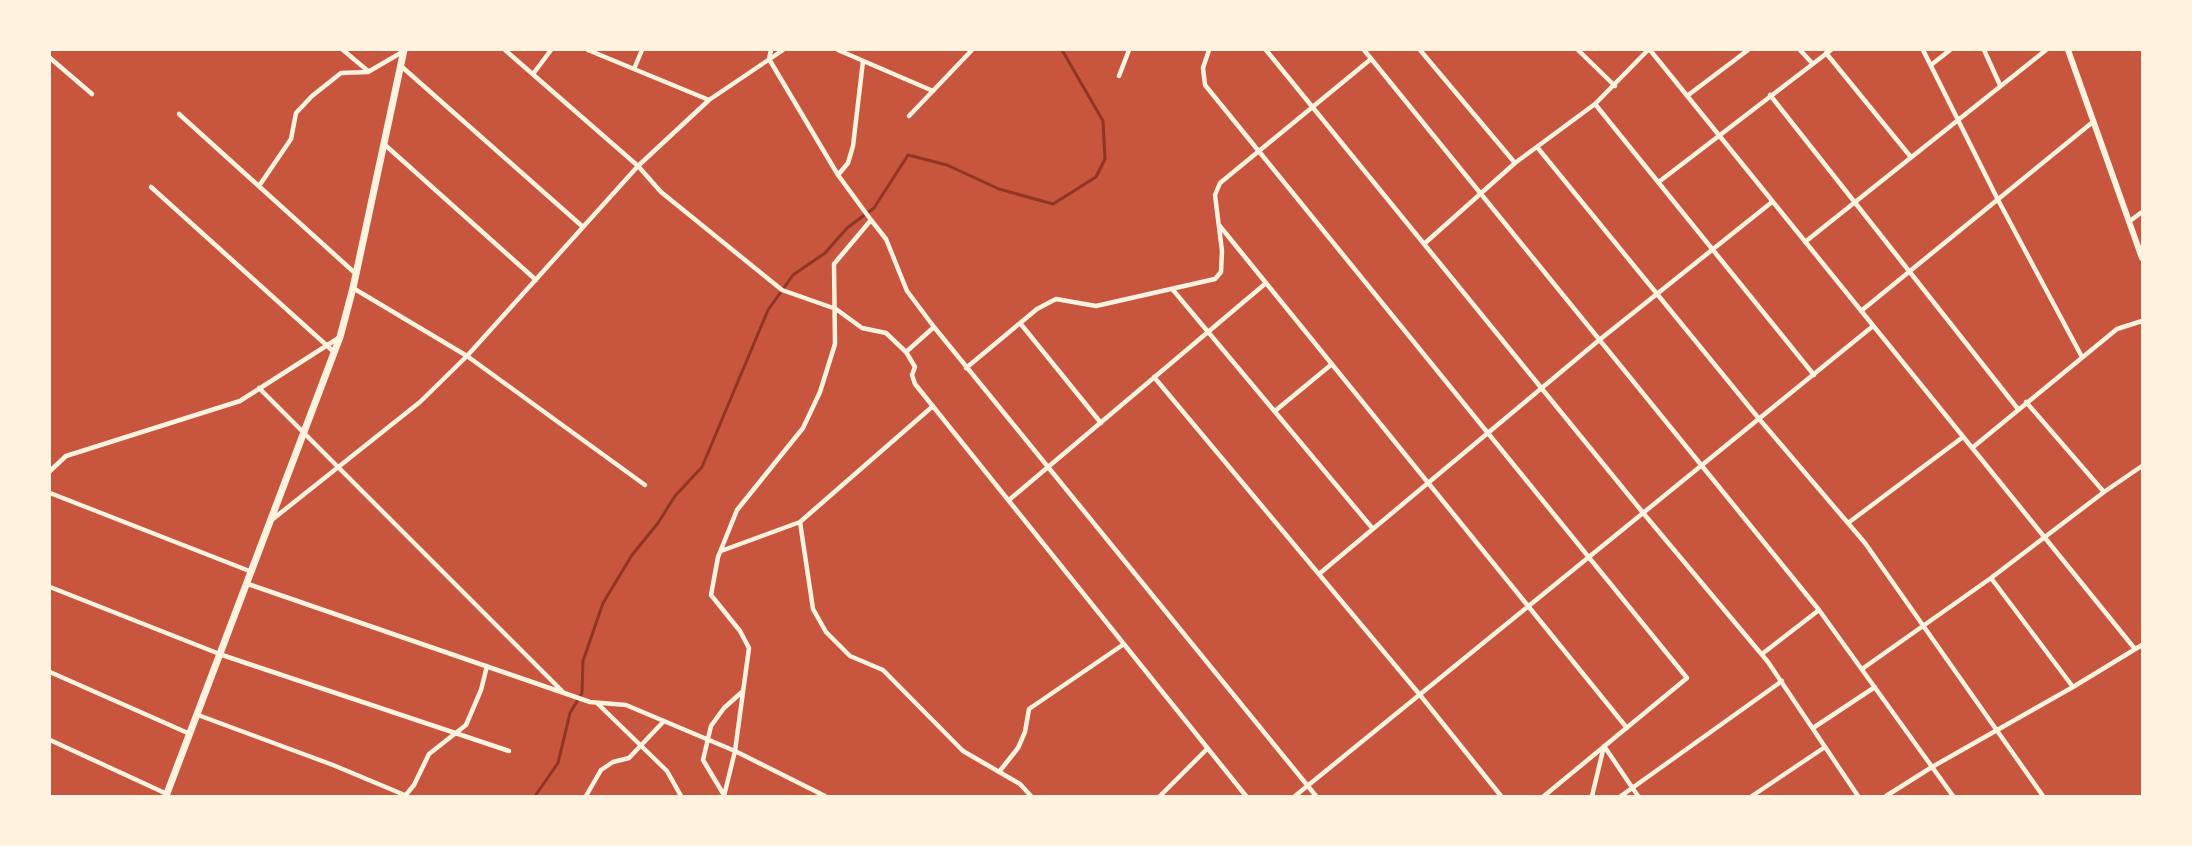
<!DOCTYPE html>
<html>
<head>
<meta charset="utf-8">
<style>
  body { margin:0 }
  #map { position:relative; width:2192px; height:846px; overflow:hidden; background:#c8553d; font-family:Raleway,sans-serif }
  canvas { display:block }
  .frame { position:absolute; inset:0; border:51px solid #fff3e0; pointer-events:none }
</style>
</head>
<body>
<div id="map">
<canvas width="2192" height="846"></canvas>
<div class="frame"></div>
</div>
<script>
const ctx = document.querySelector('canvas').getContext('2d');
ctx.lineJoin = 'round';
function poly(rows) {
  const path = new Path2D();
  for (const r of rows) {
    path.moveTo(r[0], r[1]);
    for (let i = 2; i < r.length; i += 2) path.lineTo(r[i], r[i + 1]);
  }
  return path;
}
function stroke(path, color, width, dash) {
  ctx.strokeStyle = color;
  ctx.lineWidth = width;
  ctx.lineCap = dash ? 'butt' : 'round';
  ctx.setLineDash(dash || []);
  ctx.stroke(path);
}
const stream = poly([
  [535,796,558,763,570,713,582,693,583,661,603,603,632,555,658,523,675,496,702,467,768,310,793,275,825,253,847,228,874,208,908,155,947,165,999,189,1053,204,1096,177,1105,159,1103,121,1062,50]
]);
const minor = poly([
  [343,50,368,71],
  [505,50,638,166,661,192,782,290,836,309,862,328,886,333,906,352,915,367,912,375,915,384,1246,796],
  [588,50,709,100],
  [838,50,933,91],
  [1209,50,1203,68,1205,85,1687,678,1544,796],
  [1266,50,1644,514,1768,662,1858,796],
  [1364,50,1819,610,1953,796],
  [1420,50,1515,163],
  [1578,50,1615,86],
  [1650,50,2135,649],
  [1800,50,1812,63],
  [1923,50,1997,198,2082,357],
  [1984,50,2000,85],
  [1826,53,1910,156],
  [50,58,92,94],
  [1931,65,1950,50],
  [401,66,583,227],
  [634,69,642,50],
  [533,74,551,50],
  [1119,76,1129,50],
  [1770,95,2018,409],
  [1687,96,1748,50],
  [1595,104,1814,375],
  [179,114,356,274],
  [909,116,972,50],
  [384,144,536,280],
  [1537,147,1760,420,1865,543,2043,796],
  [838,175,848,163,853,146,863,61],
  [1660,181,1831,50],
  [259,186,291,139,296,113,312,96,341,73,368,72,404,51],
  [151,187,334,352],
  [871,220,886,239,907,291,934,327,1316,796],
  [2130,221,2142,212],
  [1219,225,1627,728],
  [1805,242,2046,50],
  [1424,244,1515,163,1595,104,1648,50],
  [353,288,467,356,645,485],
  [1173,290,1373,529],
  [1861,311,2094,121],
  [1020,323,1101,423],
  [906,352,934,327],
  [966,368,1037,309,1056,299,1096,306,1215,279,1221,272,1222,251,1215,195,1220,183,1371,59],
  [1154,377,1420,695,1501,796],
  [259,388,563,692],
  [2026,402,2104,492],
  [1275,411,1332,364],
  [1972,448,2117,329,2142,321],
  [50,471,66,456,240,401,340,337],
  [50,493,252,572],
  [1009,500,1266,283],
  [273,519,420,402,467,356,638,166,709,100,783,50],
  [800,522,813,609,826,632,850,656,883,670,963,751,1020,784,1031,796],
  [1848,523,1963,437],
  [721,551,800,522,933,406],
  [1319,574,1598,341,1772,202],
  [1991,578,2073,687],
  [248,584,590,702,626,705,735,751,825,796],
  [50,587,222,655,509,751],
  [1762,654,1819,610],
  [1862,669,1991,578,2104,492,2142,466],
  [50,672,190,734],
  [597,703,667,771,681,796],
  [198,715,333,765,407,796],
  [1813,728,1875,687],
  [50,740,167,794],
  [1604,746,1638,796],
  [999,772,1018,748,1025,732,1029,709,1124,644],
  [724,795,703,760,711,726,724,708,743,691],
  [405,796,414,785,429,754,466,725,481,690,487,666],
  [586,796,601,770,613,762,629,758,664,721],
  [724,796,735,751,749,648,740,631,711,595,718,557,737,510,803,428,820,392,835,344,834,264,871,220,838,175,769,59,771,50],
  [1160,796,1207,749],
  [1295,796,1873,326],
  [1592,796,1604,746],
  [1621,796,1782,681],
  [1752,796,1825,747],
  [1886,796,1932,767,2073,687,2142,645]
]);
const tertiary = poly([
  [2068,50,2142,258]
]);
const secondary = poly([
  [166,796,340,337,353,288,404,50]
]);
stroke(stream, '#8f3625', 3);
stroke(minor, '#fff3e0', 4.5);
stroke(tertiary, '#fff3e0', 6);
stroke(secondary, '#fff3e0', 7);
</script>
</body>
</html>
